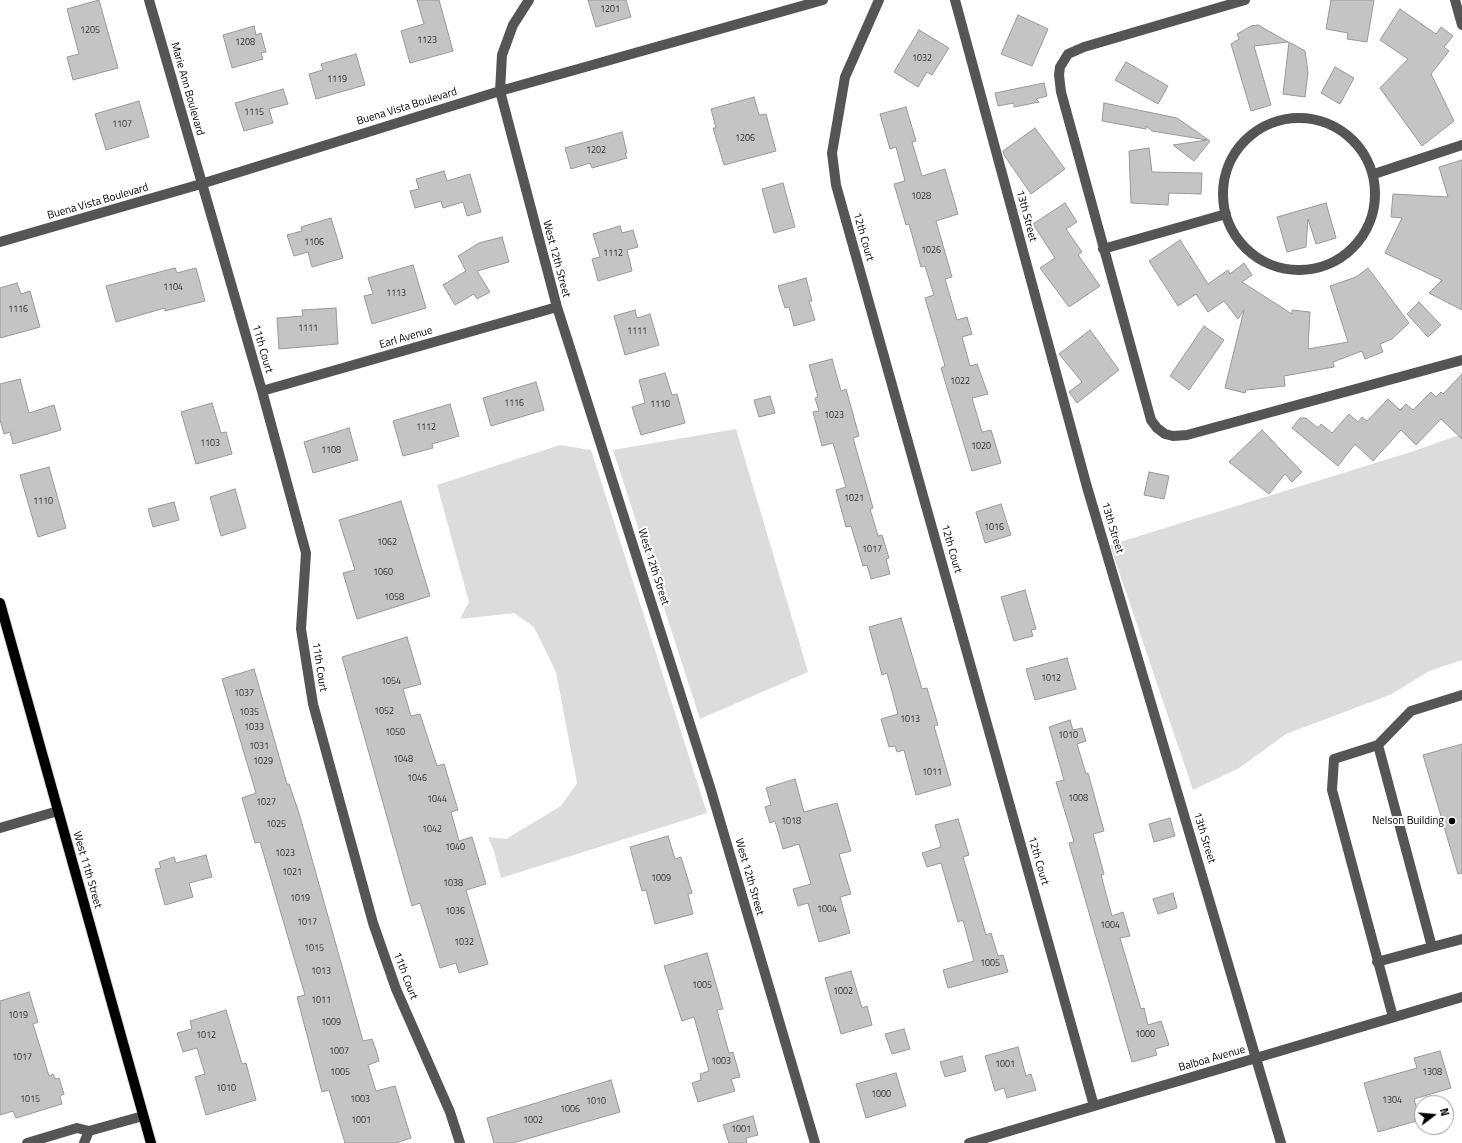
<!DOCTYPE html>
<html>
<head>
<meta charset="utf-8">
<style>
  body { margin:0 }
  #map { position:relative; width:1462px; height:1143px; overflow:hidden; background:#fff; font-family:"Titillium Web",sans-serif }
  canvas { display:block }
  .north { position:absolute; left:1414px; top:1095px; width:40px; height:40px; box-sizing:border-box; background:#fff; border:1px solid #999; border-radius:50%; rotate:74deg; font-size:11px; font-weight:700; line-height:16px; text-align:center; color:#000 }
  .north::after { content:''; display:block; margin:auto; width:14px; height:18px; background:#000; clip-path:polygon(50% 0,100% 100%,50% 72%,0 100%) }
</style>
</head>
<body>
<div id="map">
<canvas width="1462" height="1143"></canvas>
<div class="north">N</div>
</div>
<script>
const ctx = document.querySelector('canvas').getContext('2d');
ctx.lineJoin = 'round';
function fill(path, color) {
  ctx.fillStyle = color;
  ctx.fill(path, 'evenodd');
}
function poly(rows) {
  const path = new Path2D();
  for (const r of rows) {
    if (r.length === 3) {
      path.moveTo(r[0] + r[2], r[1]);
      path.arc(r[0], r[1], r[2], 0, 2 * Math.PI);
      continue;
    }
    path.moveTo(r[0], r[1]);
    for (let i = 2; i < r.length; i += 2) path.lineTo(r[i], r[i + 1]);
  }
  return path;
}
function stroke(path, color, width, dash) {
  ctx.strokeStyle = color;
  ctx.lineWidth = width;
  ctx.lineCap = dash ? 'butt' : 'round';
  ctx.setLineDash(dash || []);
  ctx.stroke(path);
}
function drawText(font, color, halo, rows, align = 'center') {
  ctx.font = font + ' "Titillium Web",sans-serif';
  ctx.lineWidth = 4;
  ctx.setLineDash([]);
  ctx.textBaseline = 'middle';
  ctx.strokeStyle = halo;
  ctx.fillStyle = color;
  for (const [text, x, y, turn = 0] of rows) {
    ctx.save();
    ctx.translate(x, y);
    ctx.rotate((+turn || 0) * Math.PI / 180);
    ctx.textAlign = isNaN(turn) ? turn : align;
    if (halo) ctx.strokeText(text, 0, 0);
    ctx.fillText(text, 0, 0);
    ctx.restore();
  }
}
const green = poly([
  [736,429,808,672,700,719,613,450],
  [1462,434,1462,660,1429,671,1392,694,1286,734,1239,768,1193,790,1110,545,1411,452],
  [560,445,591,450,707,813,501,878,494,851,488,837,506,839,561,806,577,783,556,672,534,627,514,613,460,619,469,602,437,485]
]);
const building = poly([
  [99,0,118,68,73,80,67,57,79,54,67,9,99,0],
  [417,0,439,0,453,51,410,63,401,31,424,24,417,0],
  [588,0,626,0,631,17,596,27,588,0],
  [1331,0,1374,0,1367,42,1347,39,1348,33,1326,29,1331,0],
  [1400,9,1436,34,1441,27,1453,36,1444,47,1449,51,1431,74,1454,121,1422,146,1380,88,1408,59,1380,40,1400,9],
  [1018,15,1048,29,1032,66,1001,54,1018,15],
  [1258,25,1288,42,1254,46,1271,105,1251,111,1231,44,1239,39,1237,34,1251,26,1258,25],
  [254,26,256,35,261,33,266,52,261,53,263,59,232,68,223,35,254,26],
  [919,30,949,48,932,75,927,72,918,87,894,72,919,30],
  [1289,42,1305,51,1308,72,1305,97,1283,94,1289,42],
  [356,54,365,85,316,99,309,74,323,70,321,64,356,54],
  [1126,62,1168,86,1158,104,1115,80,1126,62],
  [1335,67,1354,78,1340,104,1321,93,1335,67],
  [1044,83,1047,96,1036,99,1039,102,1014,107,1014,103,998,106,995,93,1044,83],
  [283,89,288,104,269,109,273,123,244,131,235,103,283,89],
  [754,97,759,115,766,114,776,151,724,165,713,128,716,128,711,109,754,97],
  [139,101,149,137,106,150,95,114,139,101],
  [1104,103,1177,118,1210,141,1194,161,1173,145,1207,140,1152,131,1146,126,1146,129,1102,121,1104,103],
  [906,107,916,141,912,142,922,176,945,169,958,214,936,221,952,277,945,279,957,320,967,317,972,334,962,337,970,366,977,364,988,394,972,398,982,432,991,430,1001,463,972,471,941,368,945,366,925,298,934,295,925,266,921,267,909,224,906,225,894,184,905,181,896,147,890,149,880,114,906,107],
  [1035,128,1065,169,1031,194,1004,155,1003,151,1035,128],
  [622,132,627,153,625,153,627,158,592,168,590,163,571,169,565,148,622,132],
  [1149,148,1152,172,1202,173,1201,194,1169,193,1168,205,1131,203,1129,151,1149,148],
  [1462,160,1462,310,1429,293,1442,280,1385,253,1402,218,1391,217,1393,194,1448,197,1439,167,1462,160],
  [444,171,447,181,470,174,481,212,467,216,463,202,443,208,441,201,415,208,410,191,419,189,416,179,444,171],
  [783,183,795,227,774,233,762,189,783,183],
  [1065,203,1077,222,1066,229,1082,252,1078,255,1100,286,1069,307,1040,268,1055,258,1033,224,1065,203],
  [1326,203,1336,238,1316,244,1308,219,1306,247,1287,252,1277,217,1326,203],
  [331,218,343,258,312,267,308,252,294,256,287,235,302,231,301,227,331,218],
  [620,226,622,233,633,230,638,247,627,250,632,271,598,281,592,259,600,257,593,234,620,226],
  [502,237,509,262,477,271,490,292,477,299,474,294,455,305,443,285,466,271,458,256,479,243,502,237],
  [1180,240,1208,284,1228,270,1230,274,1244,263,1252,275,1242,282,1292,314,1292,310,1310,312,1308,349,1348,342,1330,286,1356,277,1368,268,1409,323,1392,339,1380,344,1383,352,1365,359,1362,351,1333,362,1334,367,1284,376,1285,386,1246,390,1245,393,1225,388,1244,310,1238,319,1224,301,1208,312,1196,294,1178,306,1149,261,1180,240],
  [413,265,426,308,372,324,364,296,373,294,368,278,413,265],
  [175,268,177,273,196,268,205,301,165,311,165,308,116,322,106,286,175,268],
  [806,278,812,301,809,301,815,320,794,326,789,307,785,308,778,286,806,278],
  [17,283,21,294,30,291,40,327,0,338,0,288,17,283],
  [1419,302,1441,325,1428,337,1407,314,1419,302],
  [336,308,338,344,279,349,277,318,303,316,302,310,336,308],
  [635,310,637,318,650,314,659,345,625,355,614,316,635,310],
  [1204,326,1224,340,1189,390,1170,376,1204,326],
  [1090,330,1119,370,1077,403,1069,392,1082,382,1059,354,1090,330],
  [832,359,841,391,846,389,859,436,853,438,873,508,870,509,878,536,882,535,889,558,886,559,890,574,871,579,867,565,863,566,851,526,846,527,836,490,846,487,833,443,822,446,813,412,819,411,815,398,818,397,809,365,832,359],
  [665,373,672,395,677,394,685,423,641,435,632,407,645,403,639,380,665,373],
  [1462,374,1462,439,1441,419,1416,445,1401,430,1373,461,1355,444,1338,466,1292,428,1300,418,1306,418,1318,428,1321,424,1332,433,1349,414,1358,422,1362,417,1367,421,1388,399,1400,410,1406,404,1413,410,1431,392,1436,397,1441,392,1443,394,1462,374],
  [20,379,29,413,54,405,61,430,13,444,10,432,4,434,0,420,0,384,20,379],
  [536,382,544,410,491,426,483,398,536,382],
  [770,396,775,413,759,417,754,400,770,396],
  [212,403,221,433,226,432,232,454,196,464,181,412,212,403],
  [450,404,459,436,432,444,433,448,403,456,393,421,450,404],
  [349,428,358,460,313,473,304,442,349,428],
  [1262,430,1302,472,1292,482,1285,474,1269,494,1229,462,1262,430],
  [49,467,66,528,38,537,20,475,49,467],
  [1149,472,1169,476,1164,499,1144,495,1149,472],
  [235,489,246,528,221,536,210,497,235,489],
  [401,501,430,596,357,619,343,573,355,570,339,520,401,501],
  [174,502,179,520,153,527,148,509,174,502],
  [1001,504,1011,535,985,543,976,512,1001,504],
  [1025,590,1036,629,1031,630,1033,636,1014,641,1001,597,1025,590],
  [901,618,922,689,927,688,938,725,934,726,951,785,916,795,904,750,897,752,895,746,889,747,881,719,898,714,887,673,882,675,869,627,901,618],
  [407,637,421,684,403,689,411,716,420,714,437,766,444,764,458,810,451,812,459,841,472,837,486,884,466,890,488,964,459,973,456,963,440,968,420,903,412,906,342,657,407,637],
  [1067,658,1076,689,1035,700,1026,669,1067,658],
  [254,669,287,784,289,784,299,813,363,1041,372,1039,376,1050,379,1061,368,1065,376,1091,395,1086,411,1138,396,1143,345,1143,329,1090,322,1092,297,997,305,995,260,842,255,843,242,798,256,793,222,679,254,669],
  [1070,720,1073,730,1082,728,1086,741,1077,744,1086,774,1088,773,1104,831,1093,834,1104,874,1101,875,1112,916,1123,912,1130,936,1120,938,1141,1009,1144,1008,1148,1025,1161,1021,1169,1045,1155,1049,1157,1055,1132,1062,1069,843,1074,842,1056,782,1064,780,1049,727,1070,720],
  [1462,744,1462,873,1458,874,1423,755,1462,744],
  [795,779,804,812,837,803,851,851,839,854,851,894,840,897,850,933,819,942,808,903,798,906,793,889,811,884,799,844,783,849,775,821,770,823,765,807,771,805,766,788,795,779],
  [1170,818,1175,836,1154,842,1149,824,1170,818],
  [958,819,969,855,963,857,986,935,991,933,998,956,1003,955,1008,972,948,988,943,970,974,961,963,920,958,922,941,863,927,867,922,853,941,847,935,825,958,819],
  [668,836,675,859,681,857,692,893,688,894,693,914,655,924,646,890,642,891,630,847,668,836],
  [206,855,212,877,189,883,193,897,165,905,155,869,161,868,159,862,174,857,176,863,206,855],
  [1173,893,1177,908,1158,914,1153,899,1173,893],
  [707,953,723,1009,717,1010,729,1053,733,1052,740,1077,731,1079,735,1091,698,1102,692,1083,701,1080,700,1074,709,1071,694,1017,682,1021,664,966,707,953],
  [851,971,862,1008,867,1006,872,1025,841,1034,825,978,851,971],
  [29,992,38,1022,33,1024,49,1076,53,1074,55,1079,59,1078,64,1094,60,1096,62,1104,16,1118,13,1111,0,1115,0,1001,29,992],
  [226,1010,242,1064,246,1063,256,1100,206,1115,195,1077,205,1074,197,1048,183,1052,177,1033,192,1029,190,1021,226,1010],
  [904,1029,910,1049,892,1054,885,1034,904,1029],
  [1018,1047,1026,1076,1031,1074,1036,1090,1007,1098,1004,1088,995,1091,985,1056,1018,1047],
  [1440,1051,1451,1088,1414,1099,1420,1120,1378,1132,1364,1083,1417,1068,1414,1058,1440,1051],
  [962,1056,966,1071,945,1077,940,1062,962,1056],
  [896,1073,906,1106,866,1118,856,1084,896,1073],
  [611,1080,620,1112,513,1143,494,1143,487,1118,611,1080],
  [753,1116,758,1135,746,1138,747,1143,729,1143,723,1125,753,1116]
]);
const minor = poly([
  [149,0,262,391,306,553,301,629,313,704,373,923,396,989,450,1112,460,1143],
  [529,0,513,25,502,55,500,91,557,307,710,787,815,1143],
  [879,0,845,77,832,153,836,185,1094,1106],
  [955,0,1087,487,1281,1143],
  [1245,0,1084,47,1068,54,1060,67,1059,75,1061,92,1151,420,1157,428,1165,434,1173,436,1187,435,1462,360],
  [1455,0,1462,25],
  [1299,194,76],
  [1374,174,1462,145],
  [0,242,201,184,500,91,823,0],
  [1103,249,1226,214],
  [262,391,557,307],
  [1462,695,1411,711,1378,745,1432,947,1462,939],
  [1378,745,1334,759,1332,790,1393,1017],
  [0,828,58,811],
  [1377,962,1432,947],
  [27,1143,77,1128,89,1131,143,1116],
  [84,1143,89,1131],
  [969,1143,1462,997]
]);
const major = poly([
  [0,603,151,1143]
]);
const markers = [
  [1452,821,4,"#000"]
];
const numberNames = [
  ["1201",610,10],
  ["1205",90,31],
  ["1123",427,41],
  ["1208",245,43],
  ["1032",922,59],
  ["1119",337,80],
  ["1115",254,113],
  ["1107",122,125],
  ["1206",745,139],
  ["1202",596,151],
  ["1028",921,197],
  ["1106",314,243],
  ["1026",931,251],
  ["1112",613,254],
  ["1104",173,288],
  ["1113",396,294],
  ["1116",18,310],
  ["1111",308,329],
  ["1111",637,332],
  ["1022",960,382],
  ["1116",514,404],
  ["1110",660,405],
  ["1023",834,416],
  ["1112",426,428],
  ["1103",210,444],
  ["1020",981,447],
  ["1108",331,451],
  ["1021",854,499],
  ["1110",43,502],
  ["1016",994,528],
  ["1062",387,543],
  ["1017",872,550],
  ["1060",383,573],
  ["1058",394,598],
  ["1012",1051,679],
  ["1054",391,682],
  ["1037",244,694],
  ["1052",384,712],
  ["1035",249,713],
  ["1013",910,720],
  ["1033",254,728],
  ["1050",395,733],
  ["1010",1068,736],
  ["1031",259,747],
  ["1048",403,760],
  ["1029",263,762],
  ["1011",932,773],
  ["1046",417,779],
  ["1008",1078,799],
  ["1044",437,800],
  ["1027",266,803],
  ["1018",791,822],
  ["1025",276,825],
  ["1042",432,830],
  ["1040",455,848],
  ["1023",285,854],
  ["1021",292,873],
  ["1009",661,879],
  ["1038",453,884],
  ["1019",300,899],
  ["1004",827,910],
  ["1036",455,912],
  ["1017",307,923],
  ["1004",1110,926],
  ["1032",464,943],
  ["1015",314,949],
  ["1005",990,964],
  ["1013",321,972],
  ["1005",702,986],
  ["1002",843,992],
  ["1011",321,1001],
  ["1019",18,1016],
  ["1009",331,1023],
  ["1000",1145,1035],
  ["1012",206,1036],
  ["1007",339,1052],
  ["1017",22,1058],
  ["1003",721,1062],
  ["1001",1005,1065],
  ["1005",340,1073],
  ["1308",1432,1073],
  ["1010",226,1089],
  ["1000",881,1095],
  ["1015",30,1100],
  ["1003",360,1100],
  ["1304",1392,1101],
  ["1010",596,1102],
  ["1006",570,1110],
  ["1001",361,1121],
  ["1002",533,1121],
  ["1001",741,1130]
];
const streetNames = [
  ["Marie Ann Boulevard",187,89,74],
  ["Buena Vista Boulevard",407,107,-17],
  ["Buena Vista Boulevard",98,202,-16],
  ["13th Street",1026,216,75],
  ["12th Court",863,237,74],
  ["West 12th Street",556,259,75],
  ["Earl Avenue",406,338,-16],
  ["11th Court",262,349,74],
  ["13th Street",1112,528,73],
  ["12th Court",951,549,74],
  ["West 12th Street",653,567,72],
  ["11th Court",319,667,81],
  ["13th Street",1204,838,73],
  ["12th Court",1038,861,74],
  ["West 11th Street",87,870,74],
  ["West 12th Street",749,877,74],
  ["11th Court",405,976,69],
  ["Balboa Avenue",1212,1059,-16]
];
const poiNames = [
  ["Nelson Building",1444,821]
];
fill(green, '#dcdcdc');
fill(building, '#c4c4c4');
stroke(building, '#999', 1);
stroke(major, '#dbdbdb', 12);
stroke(minor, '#555', 10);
stroke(major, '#000', 10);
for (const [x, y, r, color] of markers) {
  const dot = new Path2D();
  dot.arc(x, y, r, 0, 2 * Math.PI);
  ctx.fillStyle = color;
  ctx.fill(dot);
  stroke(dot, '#fff', 1.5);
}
drawText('9px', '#313131', null, numberNames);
drawText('11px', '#000', '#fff', streetNames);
drawText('11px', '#000', '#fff', poiNames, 'right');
</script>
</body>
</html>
